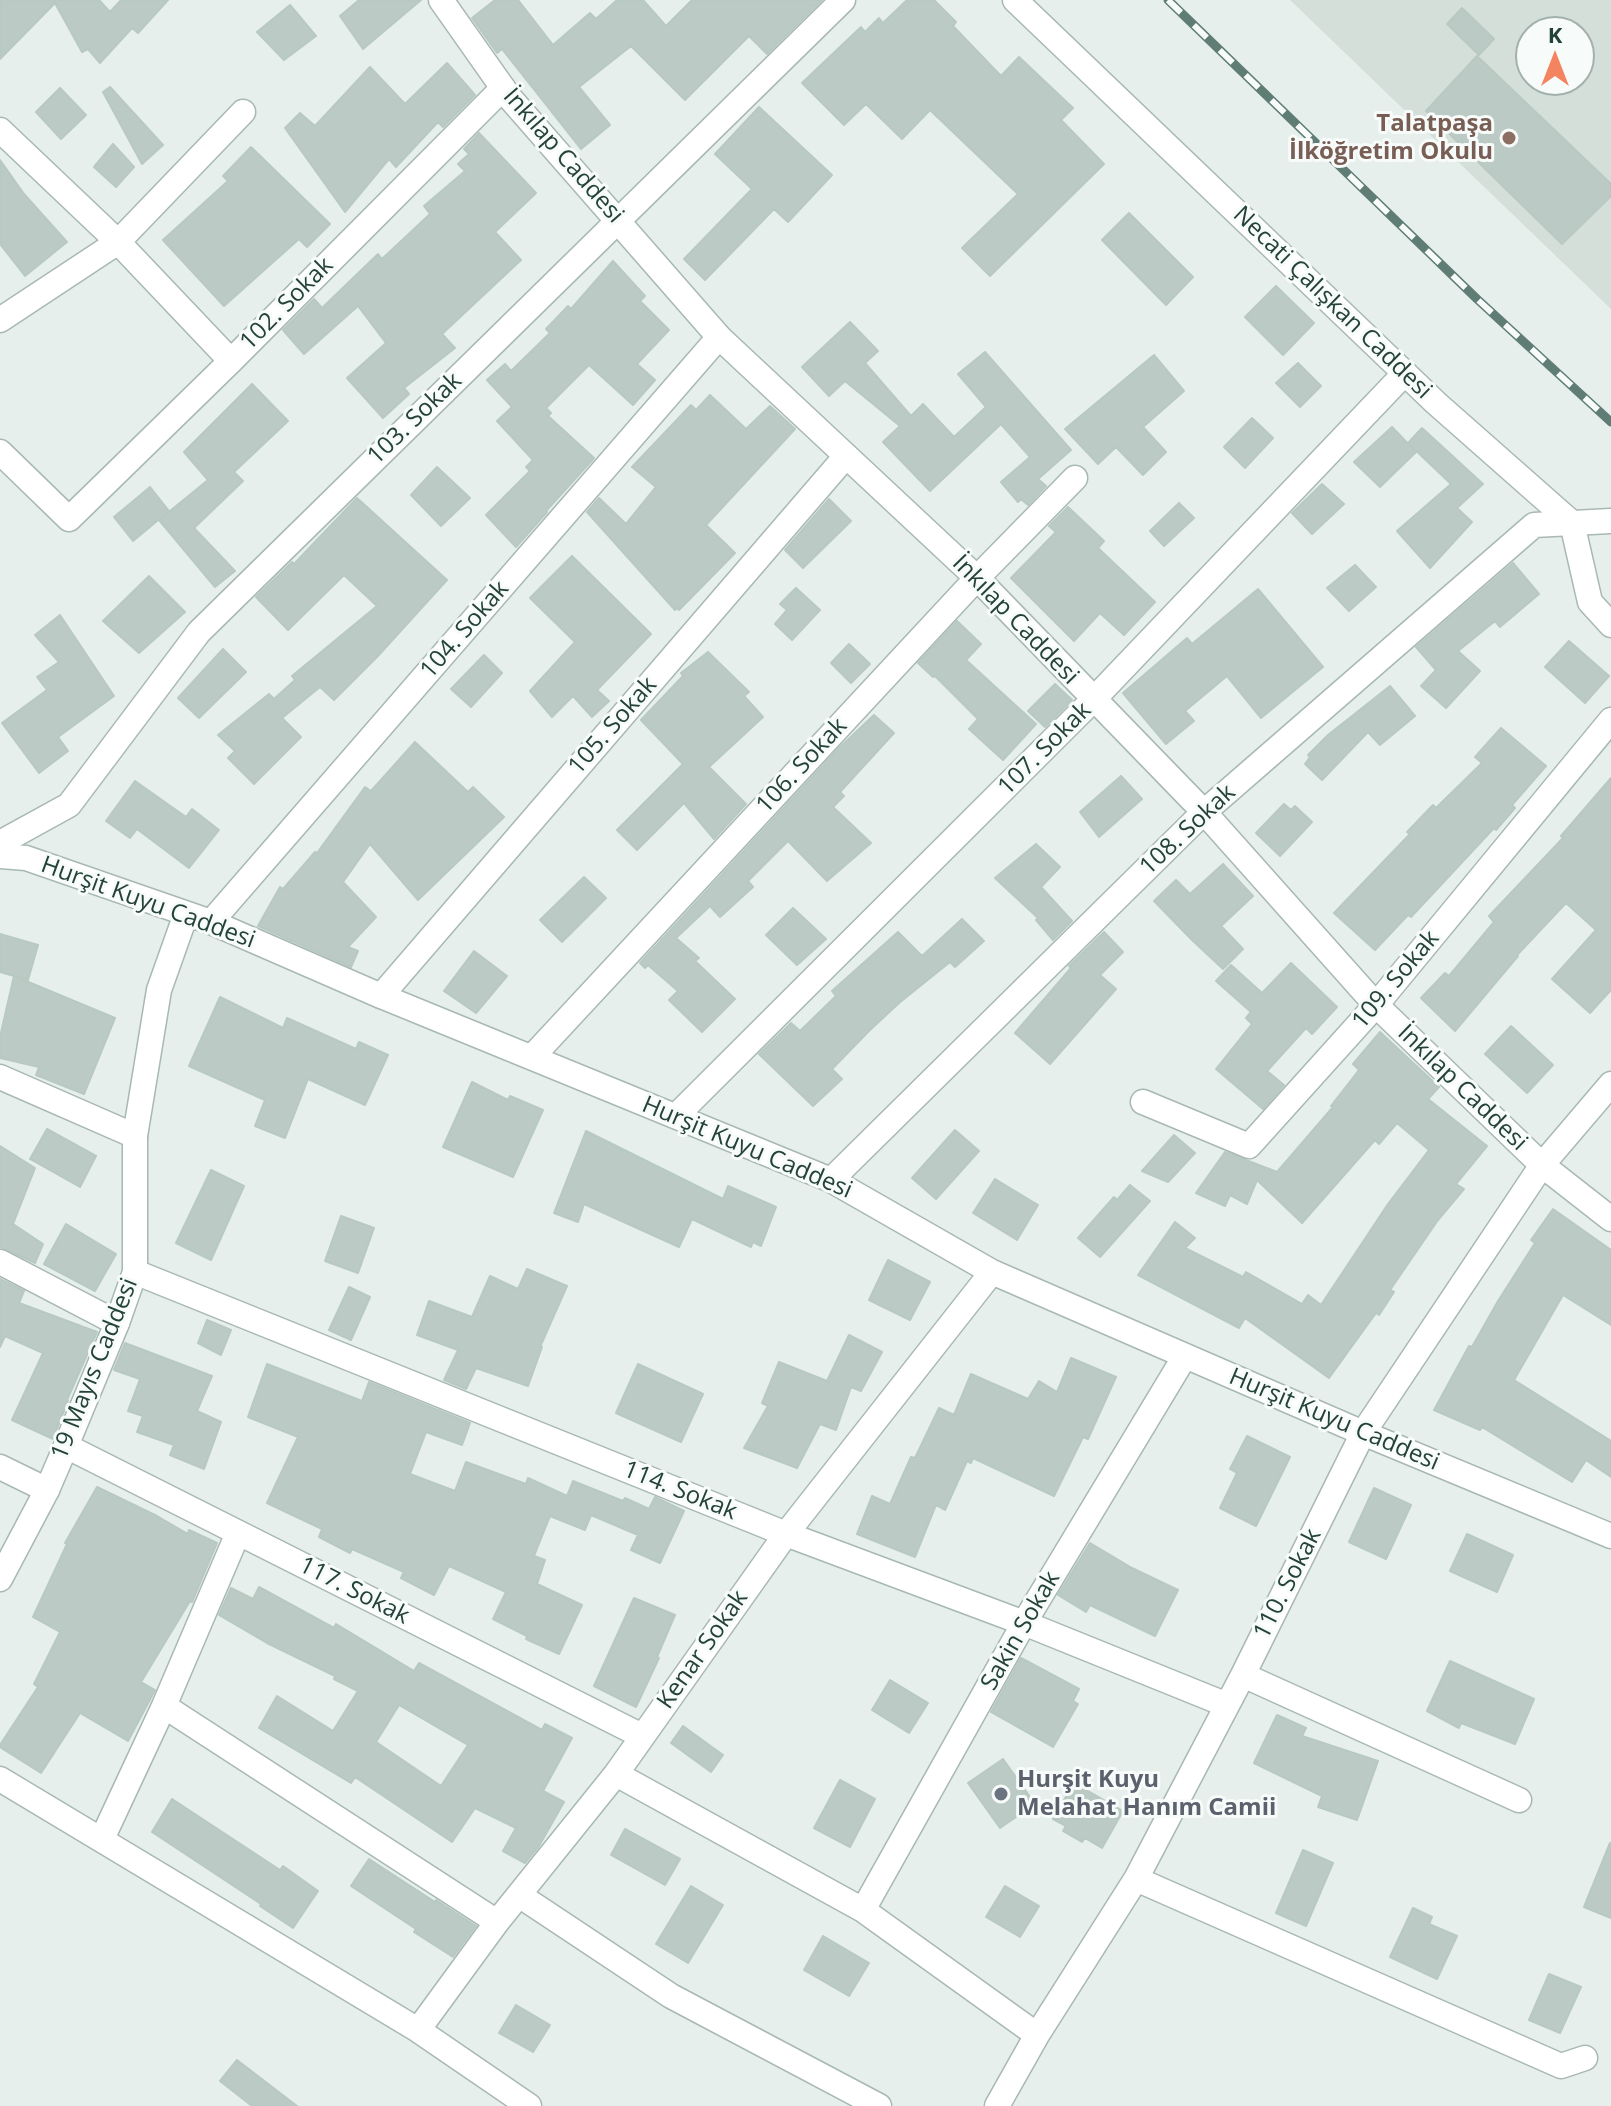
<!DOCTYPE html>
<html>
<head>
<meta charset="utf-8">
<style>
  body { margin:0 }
  #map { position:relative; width:1611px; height:2106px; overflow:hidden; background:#e6efeb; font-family:"Open Sans",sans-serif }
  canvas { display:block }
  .north { position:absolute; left:1515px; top:16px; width:80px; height:80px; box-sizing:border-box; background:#f7fbf9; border:2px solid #a3b1ad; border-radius:50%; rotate:0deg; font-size:22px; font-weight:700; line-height:32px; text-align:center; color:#24423a }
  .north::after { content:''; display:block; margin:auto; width:28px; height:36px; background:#f4845f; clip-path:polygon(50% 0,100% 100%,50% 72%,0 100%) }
</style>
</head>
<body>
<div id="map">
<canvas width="1611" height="2106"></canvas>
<div class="north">K</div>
</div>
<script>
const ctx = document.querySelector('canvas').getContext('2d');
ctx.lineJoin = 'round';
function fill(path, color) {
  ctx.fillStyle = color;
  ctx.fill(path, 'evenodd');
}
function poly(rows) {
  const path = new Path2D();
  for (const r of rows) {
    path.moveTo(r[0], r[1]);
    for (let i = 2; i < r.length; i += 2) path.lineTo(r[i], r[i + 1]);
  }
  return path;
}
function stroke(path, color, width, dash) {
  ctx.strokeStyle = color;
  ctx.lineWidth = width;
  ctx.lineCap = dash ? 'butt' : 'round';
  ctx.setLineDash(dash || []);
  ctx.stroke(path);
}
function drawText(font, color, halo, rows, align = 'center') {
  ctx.font = font + ' "Open Sans",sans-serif';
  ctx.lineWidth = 6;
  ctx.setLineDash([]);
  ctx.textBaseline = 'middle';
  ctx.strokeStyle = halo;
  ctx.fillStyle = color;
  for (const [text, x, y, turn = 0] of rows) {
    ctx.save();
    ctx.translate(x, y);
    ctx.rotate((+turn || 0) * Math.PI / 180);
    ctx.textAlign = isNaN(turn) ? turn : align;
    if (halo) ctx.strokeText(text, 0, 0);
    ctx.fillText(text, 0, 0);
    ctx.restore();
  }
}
const built = poly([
  [1290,0,1611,0,1611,309],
  [1531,32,1579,32,1579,80,1531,80]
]);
const building = poly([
  [0,0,99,0,110,12,121,0,168,0,138,33,132,28,100,63,88,49,82,52,55,3,0,59,0,0],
  [359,0,421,0,363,49,340,16,359,0],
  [495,0,518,0,553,45,590,13,596,19,617,0,643,0,666,26,692,0,822,0,767,54,749,36,685,100,631,46,579,87,610,125,581,149,502,49,497,53,472,18,495,0],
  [907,0,934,0,956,22,953,26,1001,76,1019,57,1073,108,1061,120,1104,164,990,276,962,248,1018,194,930,110,902,139,866,104,844,125,802,83,861,27,865,32,879,18,883,23,907,0],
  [290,5,316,36,284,60,257,32,290,5],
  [1462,8,1494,39,1479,55,1447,24,1462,8],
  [1477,56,1611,184,1611,196,1562,244,1426,111,1477,56],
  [447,63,475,95,443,127,438,122,396,167,389,159,345,212,285,128,300,113,315,126,370,67,405,104,447,63],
  [110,87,163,145,142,164,103,92,110,87],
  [60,88,86,115,61,139,36,112,60,88],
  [759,107,832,175,788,222,774,209,705,280,684,259,752,189,715,154,759,107],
  [479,133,536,193,495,232,521,260,442,334,455,348,404,388,409,394,383,418,347,378,386,343,358,306,304,354,283,330,314,299,322,308,378,254,382,259,430,214,424,206,465,171,458,164,469,154,464,149,479,133],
  [113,144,134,167,116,187,94,167,113,144],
  [251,147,330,224,307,247,299,239,224,306,163,240,228,181,223,176,251,147],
  [0,160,24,194,67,242,25,276,0,244,0,160],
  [1129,213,1193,277,1166,305,1102,240,1129,213],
  [613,261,645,296,640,301,669,330,637,364,655,380,633,405,589,365,546,408,551,413,548,416,594,458,546,511,547,512,516,547,486,515,530,471,526,467,533,460,497,421,512,407,487,380,505,364,511,371,550,333,546,329,568,306,571,309,613,261],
  [1276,286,1314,323,1283,355,1245,317,1276,286],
  [850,322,878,351,865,363,911,416,923,404,954,437,986,407,958,374,985,352,1071,450,1038,479,1046,486,1028,505,1021,499,1018,502,1001,482,1030,457,1001,424,930,491,883,442,900,426,845,381,829,396,802,367,850,322],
  [1154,355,1184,391,1143,427,1166,452,1143,475,1116,447,1098,464,1065,429,1154,355],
  [1298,363,1321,386,1300,407,1276,383,1298,363],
  [252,384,288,421,234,472,243,481,194,528,235,571,215,587,159,520,208,480,184,452,252,384],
  [710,395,746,429,770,406,795,429,706,525,735,553,679,610,677,608,675,610,587,512,599,498,626,524,656,487,632,467,691,405,696,410,710,395],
  [1252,418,1273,438,1245,468,1224,447,1252,418],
  [1392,427,1416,452,1380,487,1354,462,1392,427],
  [1422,428,1483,484,1457,508,1472,522,1430,568,1397,531,1451,484,1408,443,1422,428],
  [437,467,470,498,441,526,411,495,437,467],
  [1322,484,1344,504,1312,534,1292,513,1322,484],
  [150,487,169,511,133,541,114,517,150,487],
  [357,498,447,580,377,657,334,700,320,687,282,718,301,737,254,784,228,758,235,751,218,735,269,694,274,699,295,680,292,676,377,606,344,575,288,630,256,597,292,562,294,564,357,498],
  [829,499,851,521,803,568,785,550,829,499],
  [1179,503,1194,518,1164,546,1150,531,1179,503],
  [1068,507,1104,541,1098,548,1155,602,1124,635,1100,613,1074,641,1011,578,1056,532,1049,526,1068,507],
  [572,556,651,634,597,690,609,701,592,717,573,696,552,717,530,691,575,642,530,598,572,556],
  [1513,563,1539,594,1500,627,1495,621,1458,651,1480,671,1446,708,1421,686,1436,670,1416,647,1513,563],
  [1355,565,1376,587,1349,611,1327,588,1355,565],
  [149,576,185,612,139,653,103,621,149,576],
  [796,588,820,610,792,640,775,624,787,610,780,604,796,588],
  [1258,589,1323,667,1261,718,1227,676,1185,711,1194,721,1166,744,1123,693,1187,638,1192,644,1258,589],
  [60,615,114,696,58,737,68,751,39,773,2,723,47,690,37,677,59,662,35,635,60,615],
  [957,621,981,644,966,660,1036,724,1003,760,969,729,978,719,935,676,933,677,918,663,957,621],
  [1569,641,1609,676,1585,703,1545,667,1569,641],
  [849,644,870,664,851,683,831,663,849,644],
  [223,649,246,672,199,718,178,698,223,649],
  [708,652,749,692,744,696,763,717,709,767,746,804,714,839,684,803,637,850,617,830,683,764,641,720,683,676,681,673,708,652],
  [484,655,502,673,471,707,451,689,484,655],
  [1055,684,1072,700,1045,727,1028,711,1055,684],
  [1390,686,1415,716,1380,745,1368,732,1322,780,1305,764,1310,757,1308,755,1328,735,1390,686],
  [874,715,894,733,840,792,844,796,833,807,871,843,827,881,788,841,748,881,753,887,720,917,710,906,676,938,699,958,695,961,735,999,702,1032,669,1000,678,991,648,965,645,968,640,963,840,747,874,715],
  [1501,728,1546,766,1512,805,1515,808,1496,830,1494,828,1411,917,1408,915,1375,950,1334,913,1410,834,1407,832,1433,805,1436,808,1482,763,1475,757,1501,728],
  [415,742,468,792,473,787,504,817,418,900,370,844,343,882,376,917,348,947,358,951,351,967,258,926,280,887,283,889,315,852,317,853,365,787,371,791,415,742],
  [1121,776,1142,799,1099,837,1080,812,1121,776],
  [1611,778,1611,990,1590,1013,1552,979,1596,930,1566,903,1517,955,1518,956,1455,1031,1421,998,1445,973,1449,976,1494,922,1489,916,1563,838,1561,836,1611,778],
  [135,781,186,817,192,809,219,830,189,868,137,829,130,838,106,821,135,781],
  [1284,804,1291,810,1295,806,1312,822,1280,856,1256,833,1284,804],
  [1036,844,1060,867,1041,887,1072,921,1053,940,1036,920,1038,918,995,878,1036,844],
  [1223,864,1253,896,1221,926,1243,949,1223,969,1192,940,1154,901,1176,880,1190,894,1223,864],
  [584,877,606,898,562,942,540,920,584,877],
  [793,908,826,939,797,965,766,935,793,908],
  [962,919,984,941,955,967,950,962,899,1003,870,1030,832,1069,842,1079,813,1106,759,1054,791,1023,800,1031,836,996,832,991,898,932,922,956,962,919],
  [1104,932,1123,952,1100,975,1116,989,1050,1064,1015,1033,1071,968,1069,966,1104,932],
  [0,934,38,945,28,980,0,972,0,934],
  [474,951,507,976,476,1013,444,991,474,951],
  [1291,963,1337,1007,1312,1034,1306,1028,1267,1071,1284,1085,1263,1109,1216,1069,1252,1024,1246,1018,1251,1012,1216,981,1231,965,1262,993,1291,963],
  [14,976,115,1018,84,1094,36,1075,39,1067,0,1058,0,1037,14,976],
  [220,997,283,1028,287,1018,356,1049,359,1042,388,1055,365,1105,308,1079,285,1138,255,1126,265,1100,189,1066,220,997],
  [1511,1026,1553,1065,1527,1093,1485,1054,1511,1026],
  [1380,1032,1439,1087,1428,1099,1487,1146,1456,1184,1464,1189,1438,1220,1390,1290,1394,1292,1379,1315,1376,1313,1329,1378,1245,1318,1239,1328,1138,1275,1175,1222,1195,1238,1185,1248,1243,1277,1246,1272,1302,1304,1308,1295,1321,1305,1388,1204,1429,1150,1397,1123,1379,1144,1375,1140,1302,1223,1257,1180,1247,1204,1230,1195,1225,1206,1196,1193,1225,1152,1277,1172,1333,1107,1331,1106,1359,1070,1353,1064,1380,1032],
  [472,1082,508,1100,510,1096,543,1110,513,1177,443,1147,472,1082],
  [47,1129,96,1156,80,1187,30,1159,47,1129],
  [955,1130,979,1151,936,1199,912,1178,955,1130],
  [586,1131,723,1199,728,1186,776,1207,761,1246,753,1242,751,1247,692,1219,679,1247,584,1204,578,1222,554,1213,586,1131],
  [1174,1135,1195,1153,1168,1182,1142,1171,1174,1135],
  [0,1146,35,1168,13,1224,43,1244,35,1263,0,1247,0,1146],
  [211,1170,244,1186,211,1260,176,1243,211,1170],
  [995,1179,1038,1205,1017,1240,973,1213,995,1179],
  [1130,1185,1150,1201,1100,1257,1078,1238,1114,1197,1117,1200,1130,1185],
  [1553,1209,1611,1250,1611,1325,1563,1295,1514,1380,1611,1441,1611,1477,1586,1460,1572,1482,1482,1427,1480,1430,1434,1410,1469,1346,1472,1347,1498,1301,1535,1243,1531,1240,1553,1209],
  [341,1216,374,1228,358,1273,325,1261,341,1216],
  [66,1224,116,1254,95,1291,44,1264,66,1224],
  [888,1260,930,1282,910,1320,869,1300,888,1260],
  [527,1269,567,1286,540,1347,542,1347,528,1386,476,1368,466,1389,444,1380,458,1350,417,1335,429,1301,472,1317,490,1276,518,1289,527,1269],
  [0,1279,24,1291,19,1303,97,1332,67,1400,68,1401,53,1439,12,1420,43,1353,5,1336,0,1347,0,1279],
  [349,1287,370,1297,351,1340,329,1330,349,1287],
  [207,1320,231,1330,221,1355,198,1343,207,1320],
  [849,1335,882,1352,861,1391,851,1387,836,1430,820,1424,797,1468,744,1448,768,1406,762,1403,779,1362,827,1381,849,1335],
  [125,1343,212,1376,197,1411,221,1422,204,1469,170,1455,174,1445,137,1432,143,1416,128,1411,140,1379,114,1370,125,1343],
  [1071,1358,1116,1377,1088,1439,1083,1437,1054,1496,973,1458,971,1463,967,1461,945,1510,936,1505,915,1557,857,1534,872,1496,890,1504,911,1457,915,1458,939,1408,954,1415,971,1374,1028,1399,1039,1381,1057,1392,1071,1358],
  [267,1364,362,1401,369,1382,470,1423,462,1445,426,1432,410,1474,455,1491,466,1462,526,1484,528,1478,567,1496,573,1481,623,1501,625,1498,649,1509,655,1497,684,1511,660,1563,631,1550,638,1535,591,1515,585,1530,550,1516,534,1556,545,1560,537,1584,582,1605,559,1654,526,1639,527,1636,493,1619,506,1592,449,1566,434,1595,401,1578,404,1572,352,1549,350,1553,319,1537,322,1529,267,1503,298,1437,248,1417,267,1364],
  [638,1364,703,1394,681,1442,616,1413,638,1364],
  [1247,1436,1290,1457,1256,1526,1220,1508,1237,1473,1230,1469,1247,1436],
  [97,1487,157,1516,188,1534,189,1530,217,1543,192,1602,190,1601,141,1682,155,1690,128,1741,80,1713,41,1773,0,1747,0,1745,38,1687,34,1684,60,1632,33,1617,67,1544,65,1543,97,1487],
  [1374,1488,1411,1505,1386,1559,1349,1542,1374,1488],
  [1467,1534,1513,1555,1497,1592,1450,1571,1467,1534],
  [1090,1543,1132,1568,1178,1590,1155,1636,1090,1605,1086,1612,1058,1595,1090,1543],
  [259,1587,334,1628,336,1624,414,1671,419,1663,542,1730,545,1724,572,1738,543,1791,564,1802,539,1846,525,1863,503,1851,516,1828,475,1808,452,1842,355,1777,351,1783,259,1728,277,1696,333,1731,358,1691,334,1679,335,1676,267,1643,219,1615,231,1588,253,1599,259,1587],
  [399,1705,468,1745,441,1786,376,1742,399,1705],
  [634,1598,675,1615,657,1657,659,1658,636,1707,594,1686,634,1598],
  [1021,1658,1079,1689,1073,1701,1078,1704,1053,1747,991,1712,1021,1658],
  [1450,1661,1534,1699,1515,1744,1461,1723,1459,1728,1427,1711,1450,1661],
  [890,1680,928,1703,909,1733,872,1710,890,1680],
  [1277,1715,1306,1728,1302,1736,1378,1761,1357,1820,1318,1807,1322,1796,1254,1763,1277,1715],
  [683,1726,723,1755,711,1772,671,1743,683,1726],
  [1003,1759,1035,1804,1000,1828,968,1783,1003,1759],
  [840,1780,875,1799,850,1847,814,1828,840,1780],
  [1074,1783,1123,1811,1102,1848,1085,1838,1082,1842,1063,1831,1066,1826,1053,1819,1074,1783],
  [172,1799,280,1870,283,1866,318,1891,293,1928,260,1906,261,1904,152,1832,172,1799],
  [625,1829,680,1859,665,1885,611,1855,625,1829],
  [1610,1843,1611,1844,1611,1918,1584,1907,1610,1843],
  [1303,1850,1333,1863,1306,1926,1276,1913,1303,1850],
  [369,1859,435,1902,436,1900,476,1926,453,1957,414,1932,416,1929,351,1886,369,1859],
  [691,1886,723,1905,688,1963,656,1944,691,1886],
  [1005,1886,1039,1906,1020,1937,986,1917,1005,1886],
  [1413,1908,1432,1917,1429,1924,1457,1936,1437,1979,1390,1957,1413,1908],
  [823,1936,869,1963,849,1996,804,1970,823,1936],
  [1549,1974,1581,1987,1560,2033,1529,2020,1549,1974],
  [516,2005,550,2025,533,2052,499,2033,516,2005],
  [237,2060,297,2106,252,2106,220,2081,237,2060]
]);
const minor = poly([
  [0,130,118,242,231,361],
  [0,320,118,242,243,112],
  [0,452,69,519,231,361,503,88],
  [0,843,69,805,199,632,843,0],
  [211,922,719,337],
  [381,996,846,456],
  [532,1057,977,578,1075,478],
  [0,1077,135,1136],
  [1143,1102,1249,1146,1376,1005,1611,720],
  [676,1116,1093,700,1405,373],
  [831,1180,1204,812,1534,525,1611,521],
  [0,1262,117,1323],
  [135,1272,786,1534,1024,1623,1227,1705],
  [66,1446,642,1736],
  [0,1467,47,1490],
  [1243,1675,1519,1800],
  [164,1706,497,1922],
  [616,1774,863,1910,1037,2035],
  [0,1779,418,2030,529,2106],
  [102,1839,164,1706,238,1533],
  [1136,1879,1561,2066,1585,2058],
  [519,1895,671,1996,879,2106],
  [863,1910,1024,1623,1185,1356],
  [418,2030,497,1922,616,1774,786,1534,992,1272],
  [997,2106,1037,2035,1136,1879,1243,1675,1363,1433,1542,1165,1611,1084]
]);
const tertiary = poly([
  [441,0,510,98,719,337,977,578,1204,812,1376,1005,1542,1165,1611,1219],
  [1015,0,1436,403,1572,523,1590,602,1611,625],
  [0,856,26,858,211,922,381,996,831,1180,992,1272,1363,1433,1611,1536],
  [0,1579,47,1490,66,1446,117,1323,135,1272,135,1136,159,990,186,914]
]);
const rail = poly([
  [1168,0,1477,299,1611,422]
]);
const markers = [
  [1509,138,8,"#8d6e63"],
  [1001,1794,8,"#6b7280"]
];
const educationNames = [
  ["Talatpaşa",1493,124],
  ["İlköğretim Okulu",1493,152]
];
const streetNames = [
  ["İnkılap Caddesi",563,156,49],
  ["Necati Çalışkan Caddesi",1332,303,44],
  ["102. Sokak",287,304,-45],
  ["103. Sokak",415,419,-44],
  ["İnkılap Caddesi",1015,620,46],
  ["104. Sokak",465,630,-49],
  ["105. Sokak",613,726,-49],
  ["107. Sokak",1045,749,-45],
  ["106. Sokak",802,766,-47],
  ["108. Sokak",1188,830,-43],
  ["Hurşit Kuyu Caddesi",148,903,20],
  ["109. Sokak",1396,980,-50],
  ["İnkılap Caddesi",1462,1088,44],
  ["Hurşit Kuyu Caddesi",747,1148,23],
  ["19 Mayıs Caddesi",95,1369,-68],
  ["Hurşit Kuyu Caddesi",1334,1420,23],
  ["114. Sokak",680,1491,22],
  ["110. Sokak",1288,1584,-63],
  ["117. Sokak",354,1591,27],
  ["Sakin Sokak",1021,1631,-60],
  ["Kenar Sokak",703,1650,-55]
];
const worshipNames = [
  ["Hurşit Kuyu",1017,1780],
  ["Melahat Hanım Camii",1017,1808]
];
fill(built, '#d4dfda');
fill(building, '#bbcac4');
stroke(building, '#b8c9c2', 2);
stroke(minor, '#a8b8b2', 27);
stroke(tertiary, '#a8b8b2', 27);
stroke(minor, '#fff', 24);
stroke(tertiary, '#fff', 24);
stroke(rail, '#5f7d75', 9);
stroke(rail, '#f7fbf9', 6, [18]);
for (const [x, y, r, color] of markers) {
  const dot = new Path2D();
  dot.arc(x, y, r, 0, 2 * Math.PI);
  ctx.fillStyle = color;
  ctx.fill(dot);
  stroke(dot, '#f7fbf9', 3);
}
drawText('bold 24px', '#785e54', '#f7fbf9', educationNames, 'right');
drawText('24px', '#24423a', '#f7fbf9', streetNames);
drawText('bold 24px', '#5b616d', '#f7fbf9', worshipNames, 'left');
</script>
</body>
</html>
